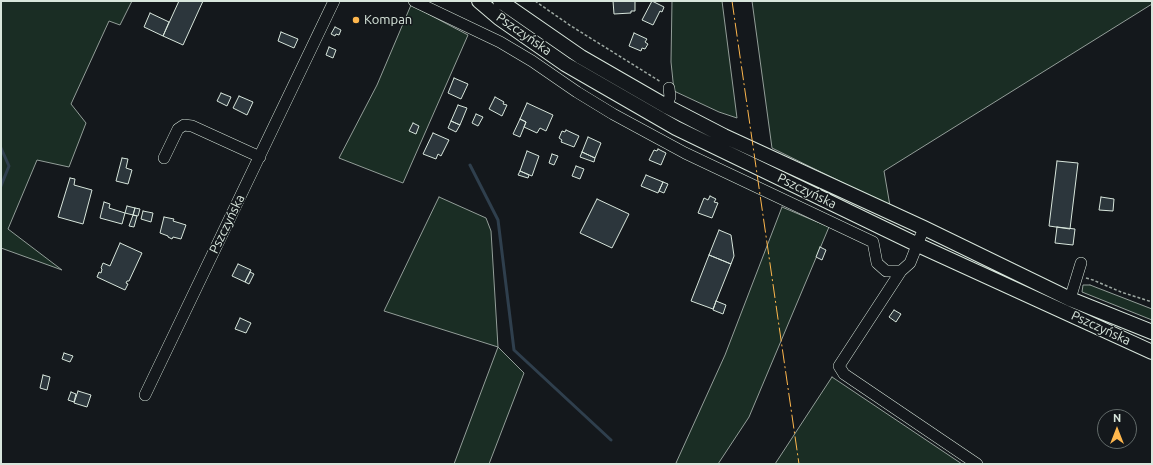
<!DOCTYPE html>
<html>
<head>
<meta charset="utf-8">
<style>
  body { margin:0 }
  #map { position:relative; width:1153px; height:465px; overflow:hidden; background:#14181c; font-family:Ubuntu,sans-serif }
  canvas { display:block }
  .frame { position:absolute; inset:0; border:2px solid #d8e6dc; pointer-events:none }
  .north { position:absolute; left:1097px; top:409px; width:40px; height:40px; box-sizing:border-box; background:#14181c; border:1px solid #626a69; border-radius:50%; rotate:0deg; font-size:11px; font-weight:700; line-height:16px; text-align:center; color:#d8e6dc }
  .north::after { content:''; display:block; margin:auto; width:14px; height:18px; background:#ffb74d; clip-path:polygon(50% 0,100% 100%,50% 72%,0 100%) }
</style>
</head>
<body>
<div id="map">
<canvas width="1153" height="465"></canvas>
<div class="frame"></div>
<div class="north">N</div>
</div>
<script>
const ctx = document.querySelector('canvas').getContext('2d');
ctx.lineJoin = 'round';
function fill(path, color) {
  ctx.fillStyle = color;
  ctx.fill(path, 'evenodd');
}
function poly(rows) {
  const path = new Path2D();
  for (const r of rows) {
    path.moveTo(r[0], r[1]);
    for (let i = 2; i < r.length; i += 2) path.lineTo(r[i], r[i + 1]);
  }
  return path;
}
function stroke(path, color, width, dash) {
  ctx.strokeStyle = color;
  ctx.lineWidth = width;
  ctx.lineCap = dash ? 'butt' : 'round';
  ctx.setLineDash(dash || []);
  ctx.stroke(path);
}
function drawText(font, color, halo, rows, align = 'center') {
  ctx.font = font + ' Ubuntu,sans-serif';
  ctx.lineWidth = 3;
  ctx.setLineDash([]);
  ctx.textBaseline = 'middle';
  ctx.strokeStyle = halo;
  ctx.fillStyle = color;
  for (const [text, x, y, turn = 0] of rows) {
    ctx.save();
    ctx.translate(x, y);
    ctx.rotate((+turn || 0) * Math.PI / 180);
    ctx.textAlign = isNaN(turn) ? turn : align;
    if (halo) ctx.strokeText(text, 0, 0);
    ctx.fillText(text, 0, 0);
    ctx.restore();
  }
}
const green = poly([
  [1,1,132,1,120,25,109,21,71,104,86,123,69,167,37,160,8,229,62,270,1,248,1,1],
  [672,1,722,1,737,118,719,112,674,91,671,62,672,1],
  [752,1,1152,1,1152,4,884,171,890,206,772,148,752,1],
  [411,5,468,35,403,183,339,158,377,85,411,5],
  [439,197,486,218,491,231,498,347,524,373,489,464,454,464,498,347,384,311,439,197],
  [782,207,829,227,749,417,718,464,680,464,676,463,725,355,782,207],
  [1090,285,1152,309,1152,320,1082,292,1083,285,1090,285],
  [832,377,962,464,775,464,832,377]
]);
const stream = poly([
  [1,148,9,166,1,186],
  [470,165,498,220,514,350,611,440]
]);
const building = poly([
  [179,1,203,1,183,45,163,36,179,1],
  [613,1,635,1,635,11,631,11,631,13,614,14,613,1],
  [652,1,664,7,662,12,660,11,653,25,642,20,652,1],
  [150,13,169,22,163,36,144,27,150,13],
  [335,27,341,30,339,35,336,34,335,36,331,34,335,27],
  [281,32,298,39,294,48,278,41,281,32],
  [634,33,647,39,645,42,648,44,645,49,642,48,641,51,629,46,634,33],
  [329,47,336,50,333,58,326,55,329,47],
  [454,78,468,84,461,99,448,93,454,78],
  [221,93,231,97,227,106,217,101,221,93],
  [239,96,253,102,247,115,233,108,239,96],
  [495,97,504,102,503,104,507,105,502,116,489,109,495,97],
  [527,103,553,115,546,131,540,128,537,133,524,127,526,122,520,119,527,103],
  [458,105,467,108,460,125,451,121,458,105],
  [476,114,483,117,478,126,472,123,476,114],
  [520,119,526,122,520,137,513,134,520,119],
  [451,121,460,125,456,132,448,128,451,121],
  [413,123,419,126,416,134,409,131,413,123],
  [566,130,579,136,574,147,561,142,562,140,559,138,562,131,565,132,566,130],
  [433,133,449,140,441,156,438,154,436,159,423,154,433,133],
  [588,137,601,143,595,158,582,152,588,137],
  [658,149,666,153,661,165,649,160,654,150,657,151,658,149],
  [527,151,539,156,532,176,520,171,527,151],
  [582,152,595,158,594,162,580,157,582,152],
  [552,154,558,156,554,165,549,163,552,154],
  [122,158,128,159,126,168,132,170,128,184,116,181,122,158],
  [1057,161,1078,163,1070,229,1049,226,1057,161],
  [576,166,584,169,580,179,572,176,576,166],
  [520,171,529,175,528,178,518,175,520,171],
  [646,175,663,182,658,193,641,186,646,175],
  [70,178,75,179,74,185,92,190,83,224,58,217,70,178],
  [663,182,668,184,664,193,659,191,663,182],
  [710,196,716,199,714,202,718,203,712,218,698,213,704,198,708,200,710,196],
  [1101,197,1114,199,1113,211,1099,210,1101,197],
  [597,199,629,214,612,248,580,233,597,199],
  [104,202,110,204,109,208,125,213,122,224,100,218,104,202],
  [127,206,135,208,133,215,125,213,127,206],
  [135,208,140,209,138,216,133,215,135,208],
  [143,211,153,213,151,222,141,219,143,211],
  [133,215,137,216,134,227,129,226,133,215],
  [164,217,174,219,173,221,186,225,181,239,173,237,172,239,168,237,168,236,160,233,164,217],
  [1057,227,1075,229,1073,245,1055,243,1057,227],
  [719,230,731,235,734,256,731,264,709,255,719,230],
  [120,243,142,253,129,281,127,281,126,283,128,284,125,290,97,277,99,272,101,273,102,269,101,268,103,263,110,266,120,243],
  [820,247,826,250,822,260,816,257,820,247],
  [709,255,731,264,713,309,691,301,709,255],
  [238,264,251,270,245,282,232,276,238,264],
  [250,272,254,274,249,284,245,282,250,272],
  [716,301,726,305,723,314,713,310,716,301],
  [894,310,901,314,896,322,889,317,894,310],
  [240,318,251,323,246,333,235,329,240,318],
  [64,353,73,356,70,362,62,359,64,353],
  [43,375,50,377,47,390,40,388,43,375],
  [78,391,91,395,87,407,74,403,78,391],
  [71,392,76,394,74,402,68,400,71,392]
]);
const path = poly([
  [535,1,571,26,661,82],
  [1086,278,1093,280,1121,292,1152,302]
]);
const minor = poly([
  [414,1,500,42,532,61,577,92,613,114,685,153,873,242,877,263,886,271,901,271,910,263,924,228],
  [666,106,670,97,669,88],
  [164,158,178,129,184,125,192,126,260,157],
  [901,271,839,366,844,374,977,464],
  [1070,299,1081,263],
  [145,395,334,1]
]);
const major = poly([
  [479,1,499,18,565,64,676,128,918,245,1152,352],
  [500,1,581,57,666,106,724,136,924,228,1070,299,1152,332]
]);
const power = poly([
  [732,1,799,464]
]);
const markers = [
  [356,20,4,"#ffb74d"]
];
const poiNames = [
  ["Kompan",364,20]
];
const streetNames = [
  ["Pszczyńska",524,34,35],
  ["Pszczyńska",807,191,26],
  ["Pszczyńska",227,224,-64],
  ["Pszczyńska",1101,328,25]
];
fill(green, '#1a2d24');
stroke(green, '#939e99', 1);
stroke(stream, '#2f3f4d', 3);
fill(building, '#2c363c');
stroke(building, '#d8e6dc', 1);
stroke(minor, '#d8e6dc', 12);
stroke(major, '#d8e6dc', 16);
stroke(path, '#9da8a2', 1.5, [3, 2]);
stroke(minor, '#14181c', 11);
stroke(major, '#14181c', 14);
stroke(power, '#ffb74d', 1, [14, 3, 2, 3]);
for (const [x, y, r, color] of markers) {
  const dot = new Path2D();
  dot.arc(x, y, r, 0, 2 * Math.PI);
  ctx.fillStyle = color;
  ctx.fill(dot);
  stroke(dot, '#14181c', 1.5);
}
drawText('13px', '#d8e6dc', '#14181c', poiNames, 'left');
drawText('13px', '#d8e6dc', '#14181c', streetNames);
</script>
</body>
</html>
